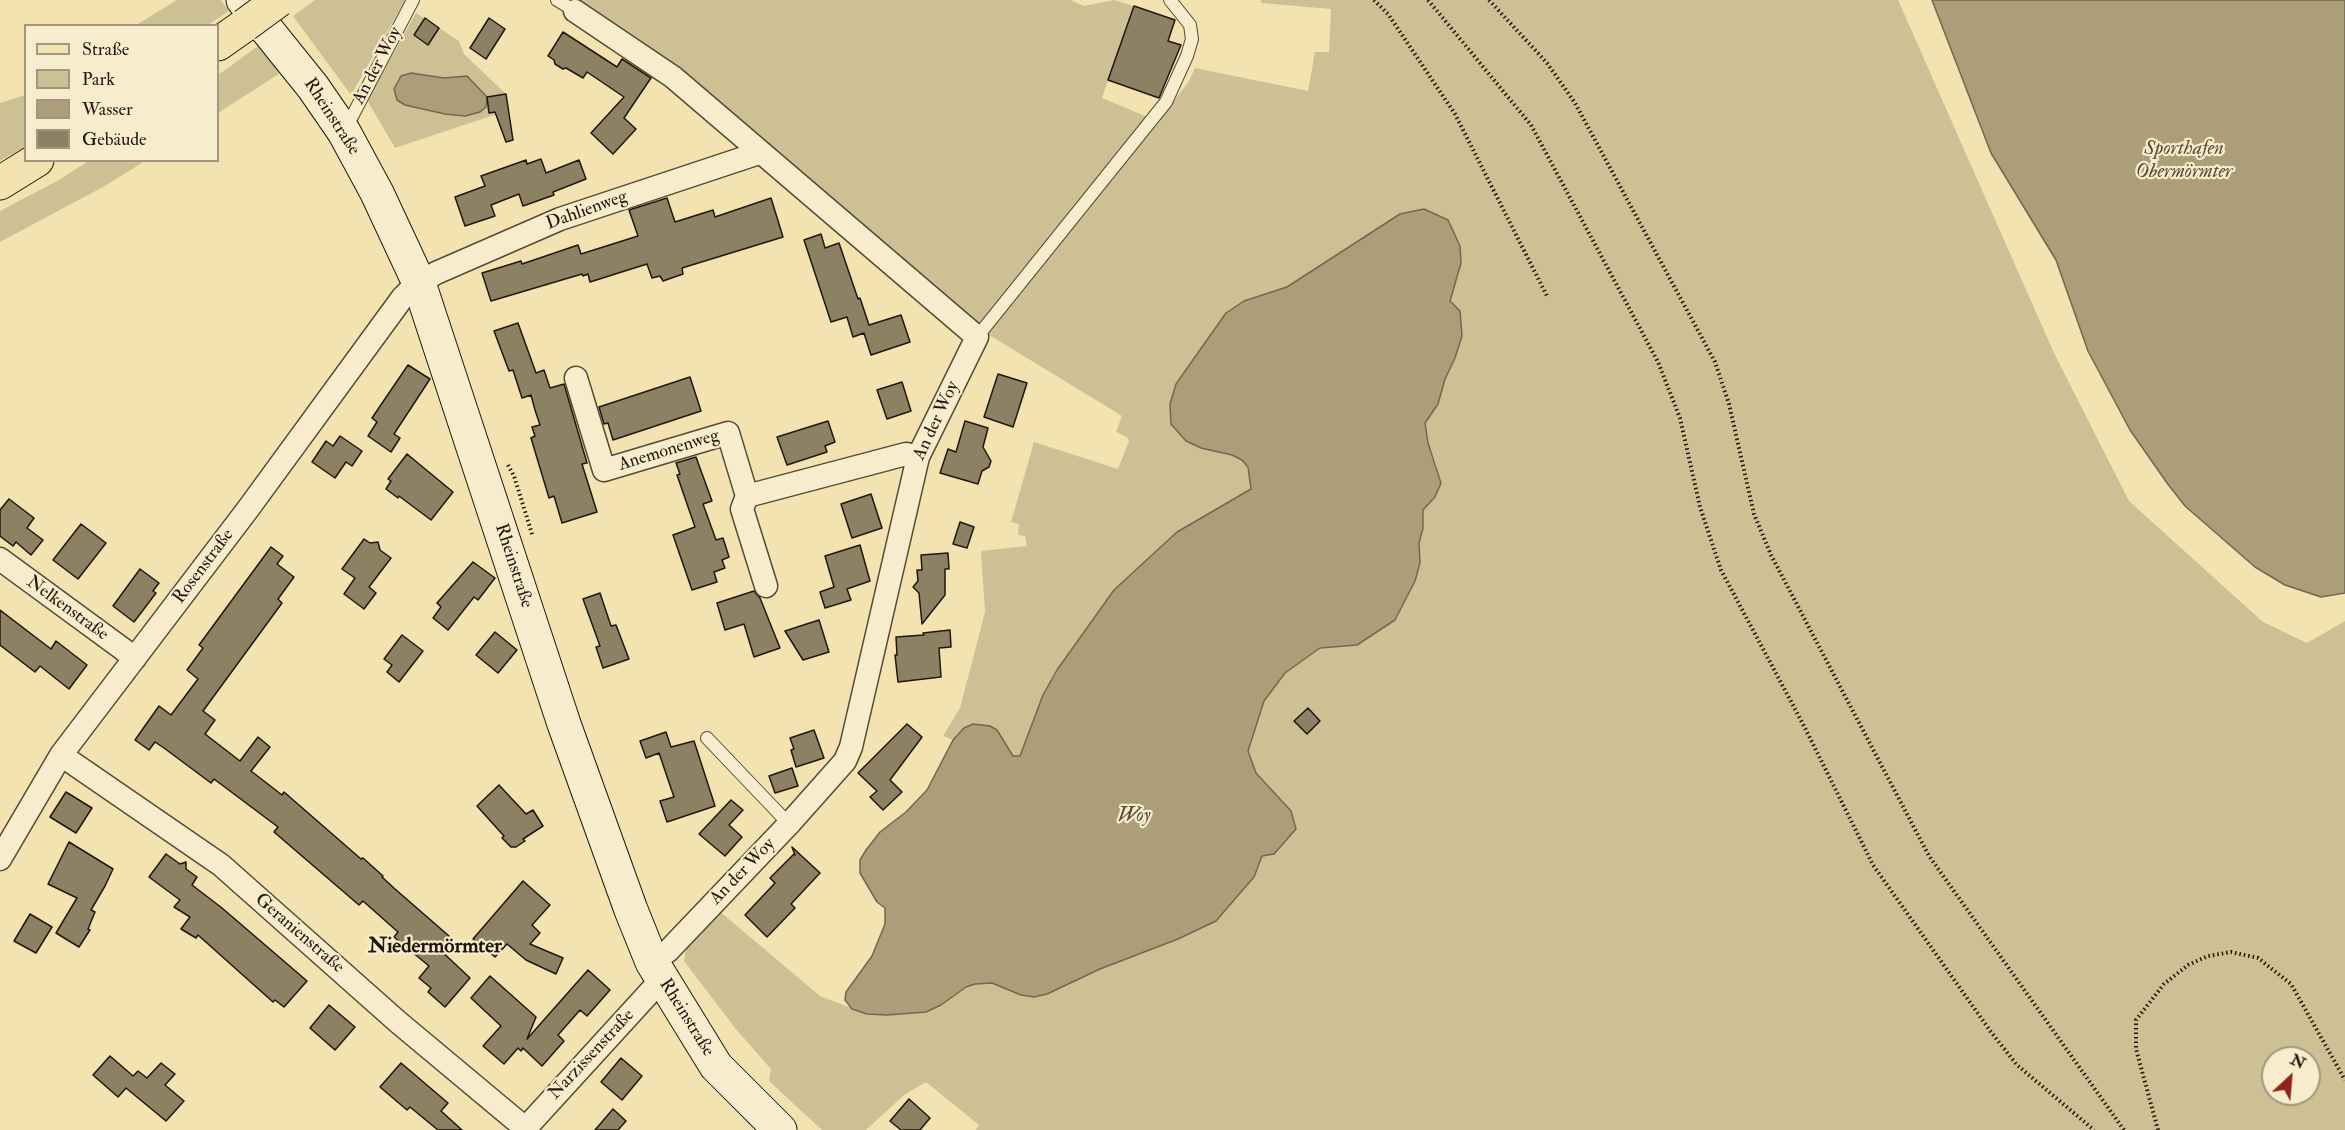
<!DOCTYPE html>
<html>
<head>
<meta charset="utf-8">
<style>
  body { margin:0 }
  #map { position:relative; width:2345px; height:1130px; overflow:hidden; background:#f2e3b0; font-family:"IM FELL Double Pica",serif }
  canvas { display:block }
  .legend { position:absolute; left:24px; top:24px; width:195px; height:138px; box-sizing:border-box; background:#f7edcc; border:2px solid #a19780; margin:0; padding:8px 10px; list-style:none; font-size:18px; color:#20170f }
  .legend li { display:flex; align-items:center; gap:12px; height:30px }
  .legend b { width:30px; border:2px solid #a19780 }
  .north { position:absolute; left:2261px; top:1046px; width:60px; height:60px; box-sizing:border-box; background:#f7edcc; border:2px solid #a19780; border-radius:50%; rotate:26deg; font-size:16px; font-weight:700; line-height:24px; text-align:center; color:#20170f }
  .north::after { content:''; display:block; margin:auto; width:21px; height:27px; background:#8f2418; clip-path:polygon(50% 0,100% 100%,50% 72%,0 100%) }
</style>
</head>
<body>
<div id="map">
<canvas width="2345" height="1130"></canvas>
<ul class="legend">
<li><b style="height:8px;background:#f2e3b0"></b>Straße</li>
<li><b style="height:16px;background:#cec095"></b>Park</li>
<li><b style="height:16px;background:#ab9e79"></b>Wasser</li>
<li><b style="height:16px;background:#8d8163"></b>Gebäude</li>
</ul>
<div class="north">N</div>
</div>
<script>
const ctx = document.querySelector('canvas').getContext('2d');
ctx.lineJoin = 'round';
function fill(path, color) {
  ctx.fillStyle = color;
  ctx.fill(path, 'evenodd');
}
function poly(rows) {
  const path = new Path2D();
  for (const r of rows) {
    path.moveTo(r[0], r[1]);
    for (let i = 2; i < r.length; i += 2) path.lineTo(r[i], r[i + 1]);
  }
  return path;
}
function stroke(path, color, width, dash) {
  ctx.strokeStyle = color;
  ctx.lineWidth = width;
  ctx.lineCap = dash ? 'butt' : 'round';
  ctx.setLineDash(dash || []);
  ctx.stroke(path);
}
function drawText(font, color, halo, rows, align = 'center') {
  ctx.font = font + ' "IM FELL Double Pica",serif';
  ctx.lineWidth = 4.5;
  ctx.setLineDash([]);
  ctx.textBaseline = 'middle';
  ctx.strokeStyle = halo;
  ctx.fillStyle = color;
  for (const [text, x, y, turn = 0] of rows) {
    ctx.save();
    ctx.translate(x, y);
    ctx.rotate((+turn || 0) * Math.PI / 180);
    ctx.textAlign = isNaN(turn) ? turn : align;
    if (halo) ctx.strokeText(text, 0, 0);
    ctx.fillText(text, 0, 0);
    ctx.restore();
  }
}
const green = poly([
  [177,0,221,0,229,11,208,25,136,25],
  [315,0,405,0,351,95,293,16],
  [566,0,1070,0,1084,6,1114,0,1134,6,1102,98,1150,118,978,327],
  [1261,0,1898,0,2054,353,2129,501,2263,622,2307,643,2345,621,2345,1130,976,1130,979,1125,926,1082,904,1095,866,1130,822,1130,769,1081,771,1069,735,1028,684,961,687,942,718,910,820,996,867,1014,941,1005,966,987,975,984,992,983,1021,995,1034,997,1047,994,1100,969,1178,939,1254,877,1262,856,1271,791,1256,773,1248,751,1264,700,1285,673,1320,648,1357,645,1420,563,1419,543,1423,528,1423,510,1435,497,1437,466,1428,443,1425,423,1438,404,1445,379,1455,358,1460,312,1450,301,1461,263,1400,214,1287,287,1244,301,1201,448,1232,455,1242,460,1248,467,1251,489,1114,590,1057,670,1043,695,1020,756,1013,756,997,730,990,726,964,728,953,740,943,736,960,708,985,612,981,551,1027,546,1025,536,1018,535,1019,524,1011,522,1034,442,1118,469,1129,441,1127,437,1116,432,1122,416,986,333,1158,122,1189,81,1195,68,1308,91,1315,52,1329,52,1331,9,1261,3],
  [2273,1058,2309,1058,2309,1094,2273,1094],
  [416,13,459,41,464,54,506,94,509,110,395,148,367,100],
  [265,41,285,70,218,113,218,75],
  [25,95,25,147,0,161,0,103],
  [88,161,145,161,103,187,0,242,0,211,59,180]
]);
const water = poly([
  [1932,0,2345,0,2345,593,2321,597,2285,585,2255,567,2185,506,2167,483,2130,430,2088,351,2056,260,1991,153,1932,0],
  [411,73,444,78,467,76,487,97,486,107,480,112,465,116,445,114,405,105,397,100,394,89,401,76,411,73],
  [1424,209,1448,220,1460,246,1461,263,1450,301,1460,311,1462,336,1455,358,1445,379,1438,404,1425,423,1428,443,1441,483,1435,497,1423,510,1423,528,1419,543,1420,563,1415,581,1395,620,1357,645,1320,648,1285,673,1264,701,1248,751,1256,773,1291,811,1296,829,1274,854,1262,856,1254,877,1216,921,1178,939,1100,969,1047,994,1034,997,1021,995,992,983,975,984,966,987,941,1005,926,1012,887,1015,867,1014,852,1009,845,1000,846,992,872,956,885,924,885,908,877,902,860,873,860,860,866,850,880,832,906,812,927,790,953,740,964,728,973,724,990,726,997,730,1013,756,1020,756,1043,695,1057,670,1114,590,1177,532,1251,489,1248,467,1242,460,1232,455,1201,448,1186,441,1171,424,1170,404,1176,384,1226,313,1244,301,1287,287,1400,214,1424,209]
]);
const building = poly([
  [1134,6,1175,20,1168,41,1181,45,1159,98,1108,80,1134,6],
  [425,18,439,28,428,45,414,35,425,18],
  [489,18,505,29,486,59,470,48,489,18],
  [563,32,617,67,622,59,651,78,624,118,636,129,613,154,591,133,624,97,587,72,583,78,566,68,563,69,555,64,554,60,548,56,563,32],
  [506,94,513,140,506,142,495,112,489,113,487,97,506,94],
  [541,159,546,173,579,160,586,179,553,192,554,195,523,206,519,194,491,205,495,216,465,226,455,197,485,186,481,176,526,160,527,164,541,159],
  [667,198,675,222,713,210,715,217,771,198,783,237,682,268,683,274,663,281,660,276,652,278,647,264,590,282,588,274,583,276,582,274,491,301,482,273,521,261,522,264,578,245,581,254,638,236,629,210,667,198],
  [821,234,825,248,839,243,858,299,860,298,869,325,901,315,910,342,871,355,864,333,853,337,847,317,831,322,804,240,821,234],
  [518,323,536,373,544,370,550,388,564,384,587,463,582,464,597,512,562,523,554,496,549,498,531,438,535,436,532,427,540,425,535,410,531,395,522,398,513,370,509,371,494,331,518,323],
  [408,365,430,379,394,434,400,438,391,452,368,436,377,422,372,418,408,365],
  [998,374,1027,383,1013,427,984,417,998,374],
  [690,377,701,411,613,440,608,423,604,424,599,407,690,377],
  [902,382,911,411,887,419,877,390,902,382],
  [828,421,835,442,825,446,827,452,787,465,777,437,828,421],
  [965,421,988,428,983,447,991,461,989,467,982,471,978,484,940,473,948,449,956,452,965,421],
  [340,436,362,451,352,466,346,462,335,478,312,462,326,441,333,446,340,436],
  [407,454,453,492,431,520,399,496,398,498,386,489,391,481,388,479,407,454],
  [696,457,712,501,703,504,716,540,723,538,729,557,722,560,725,568,714,572,717,582,692,590,673,535,695,527,677,475,680,474,676,463,696,457],
  [871,494,882,528,852,538,841,504,871,494],
  [9,499,34,518,27,528,43,540,31,555,16,542,13,546,0,536,0,510,9,499],
  [960,522,974,527,967,548,953,544,960,522],
  [81,524,106,543,78,579,53,560,81,524],
  [364,539,370,543,378,542,380,550,391,558,369,587,376,593,364,609,344,594,355,578,342,569,364,539],
  [860,545,870,581,847,589,851,600,825,608,820,592,834,587,825,556,860,545],
  [271,547,283,556,277,564,294,577,278,599,282,603,203,711,215,720,205,734,240,761,258,737,270,747,251,771,282,795,284,792,361,859,363,858,383,876,382,877,395,889,449,936,438,948,470,978,445,1007,428,992,431,988,419,978,429,966,394,937,398,932,363,901,359,905,274,832,278,827,214,779,211,783,164,748,155,742,149,750,135,740,159,706,171,715,198,679,187,670,203,648,199,645,271,547],
  [948,553,949,569,945,569,945,595,922,624,919,593,913,587,918,581,917,570,922,570,921,555,948,553],
  [473,562,495,578,478,600,474,597,448,630,433,618,441,607,437,603,473,562],
  [140,569,159,583,153,591,156,593,134,622,113,606,140,569],
  [754,591,760,598,780,648,754,657,744,624,725,630,717,603,754,591],
  [600,593,611,626,616,625,629,659,603,668,596,647,600,646,583,599,600,593],
  [0,610,51,649,56,641,87,665,69,689,40,666,35,672,0,645,0,610],
  [819,620,829,652,803,660,785,631,819,620],
  [950,630,951,647,939,648,941,677,898,682,895,655,897,655,896,637,924,635,923,633,950,630],
  [495,632,517,650,498,673,476,655,495,632],
  [402,635,423,651,399,682,387,672,392,665,384,659,402,635],
  [1308,708,1320,721,1307,734,1294,721,1308,708],
  [907,724,922,737,890,780,902,792,883,810,870,797,877,791,858,773,907,724],
  [814,730,824,758,796,767,791,750,794,749,790,738,814,730],
  [666,732,671,747,694,741,715,806,667,822,660,801,674,797,659,753,646,758,640,741,666,732],
  [792,768,798,786,775,793,769,776,792,768],
  [499,785,526,814,533,810,543,826,523,839,525,841,516,847,511,847,502,838,504,836,477,806,499,785],
  [66,792,92,808,76,833,50,817,66,792],
  [731,800,743,810,729,825,742,837,725,856,699,834,731,800],
  [69,842,113,869,105,886,91,910,95,912,88,929,90,930,79,947,56,933,77,898,48,884,69,842],
  [792,847,820,873,791,904,795,908,767,937,745,915,775,883,770,878,794,854,795,855,792,847],
  [166,854,180,864,186,862,186,869,197,877,192,885,222,908,307,981,284,1007,275,1000,273,1002,198,935,196,938,181,929,190,917,174,907,180,900,149,877,166,854],
  [523,881,550,905,532,925,540,933,530,944,563,958,556,974,526,960,507,944,495,957,473,939,523,881],
  [30,914,52,927,36,953,14,941,30,914],
  [588,970,610,990,587,1016,580,1010,558,1035,564,1041,542,1066,523,1048,521,1051,518,1048,504,1064,483,1046,501,1026,471,998,490,976,536,1017,527,1039,588,970],
  [329,1005,355,1027,335,1050,310,1028,329,1005],
  [110,1056,133,1076,138,1071,147,1078,161,1063,175,1074,165,1085,184,1101,166,1121,126,1088,118,1097,93,1075,110,1056],
  [621,1058,642,1076,622,1100,601,1082,621,1058],
  [401,1063,448,1103,441,1111,462,1130,438,1130,410,1107,407,1110,380,1087,401,1063],
  [909,1099,930,1118,920,1130,901,1130,890,1121,909,1099],
  [613,1109,626,1121,618,1130,595,1130,613,1109]
]);
const path = poly([
  [1374,0,1388,14,1455,114,1547,296],
  [1428,0,1531,125,1658,362,1680,418,1700,507,1721,570,1804,726,1873,865,1991,1032,2017,1065,2094,1130],
  [1489,0,1547,63,1575,103,1715,362,1729,404,1754,514,1771,555,1929,856,2124,1130],
  [508,465,514,476,533,537],
  [2158,1130,2136,1049,2136,1020,2164,984,2188,965,2208,956,2231,952,2258,958,2291,984,2345,1080]
]);
const service = poly([
  [557,0,575,11],
  [346,128,413,0],
  [977,337,1166,102,1187,56,1192,39,1190,25,1170,0],
  [707,738,789,824]
]);
const minor = poly([
  [575,11,673,77,977,337,918,457,851,747,845,761,789,824,668,951,652,962],
  [576,378,604,470,728,433,747,496,906,454,918,457],
  [747,496,742,509,766,586],
  [0,559,135,658],
  [61,755,221,865,398,1022,525,1128],
  [0,859,61,755,248,509,403,297,412,288,436,273,560,219,759,153],
  [524,1130,661,980]
]);
const secondary = poly([
  [243,0,313,87,344,132,377,193,419,283,564,724,631,910,652,962,716,1066,780,1130]
]);
const primary = poly([
  [218,44,245,25],
  [0,183,37,160]
]);
const primaryBridge = poly([
  [245,25,279,0]
]);
const streetNames = [
  ["An der Woy",378,66,-62],
  ["Rheinstraße",331,117,57],
  ["Dahlienweg",587,211,-20],
  ["An der Woy",937,421,-65],
  ["Anemonenweg",669,451,-17],
  ["Rheinstraße",513,566,72],
  ["Rosenstraße",204,567,-53],
  ["Nelkenstraße",67,609,36],
  ["An der Woy",743,872,-46],
  ["Geranienstraße",299,934,41],
  ["Rheinstraße",686,1018,58],
  ["Narzissenstraße",592,1055,-47]
];
const waterNames = [
  ["Sporthafen",2184,150],
  ["Obermörmter",2184,173],
  ["Woy",1134,817]
];
const quarterNames = [
  ["Niedermörmter",435,947]
];
fill(green, '#cec095');
fill(water, '#ab9e79');
stroke(water, '#73684f', 1.5);
fill(building, '#8d8163');
stroke(building, '#20170f', 1.5);
stroke(service, '#544a37', 14);
stroke(minor, '#544a37', 25);
stroke(secondary, '#20170f', 35);
stroke(primary, '#20170f', 35);
stroke(path, '#20170f', 4, [1.5, 3]);
stroke(service, '#f7edcc', 12);
stroke(minor, '#f7edcc', 22);
stroke(secondary, '#f7edcc', 33);
stroke(primary, '#f2e3b0', 33);
stroke(primaryBridge, '#20170f', 35, []);
stroke(primaryBridge, '#f2e3b0', 33);
drawText('18px', '#20170f', '#f7edcc', streetNames);
drawText('italic 20px', '#584d39', '#f7edcc', waterNames);
drawText('bold 21px', '#20170f', '#f7edcc', quarterNames);
</script>
</body>
</html>
